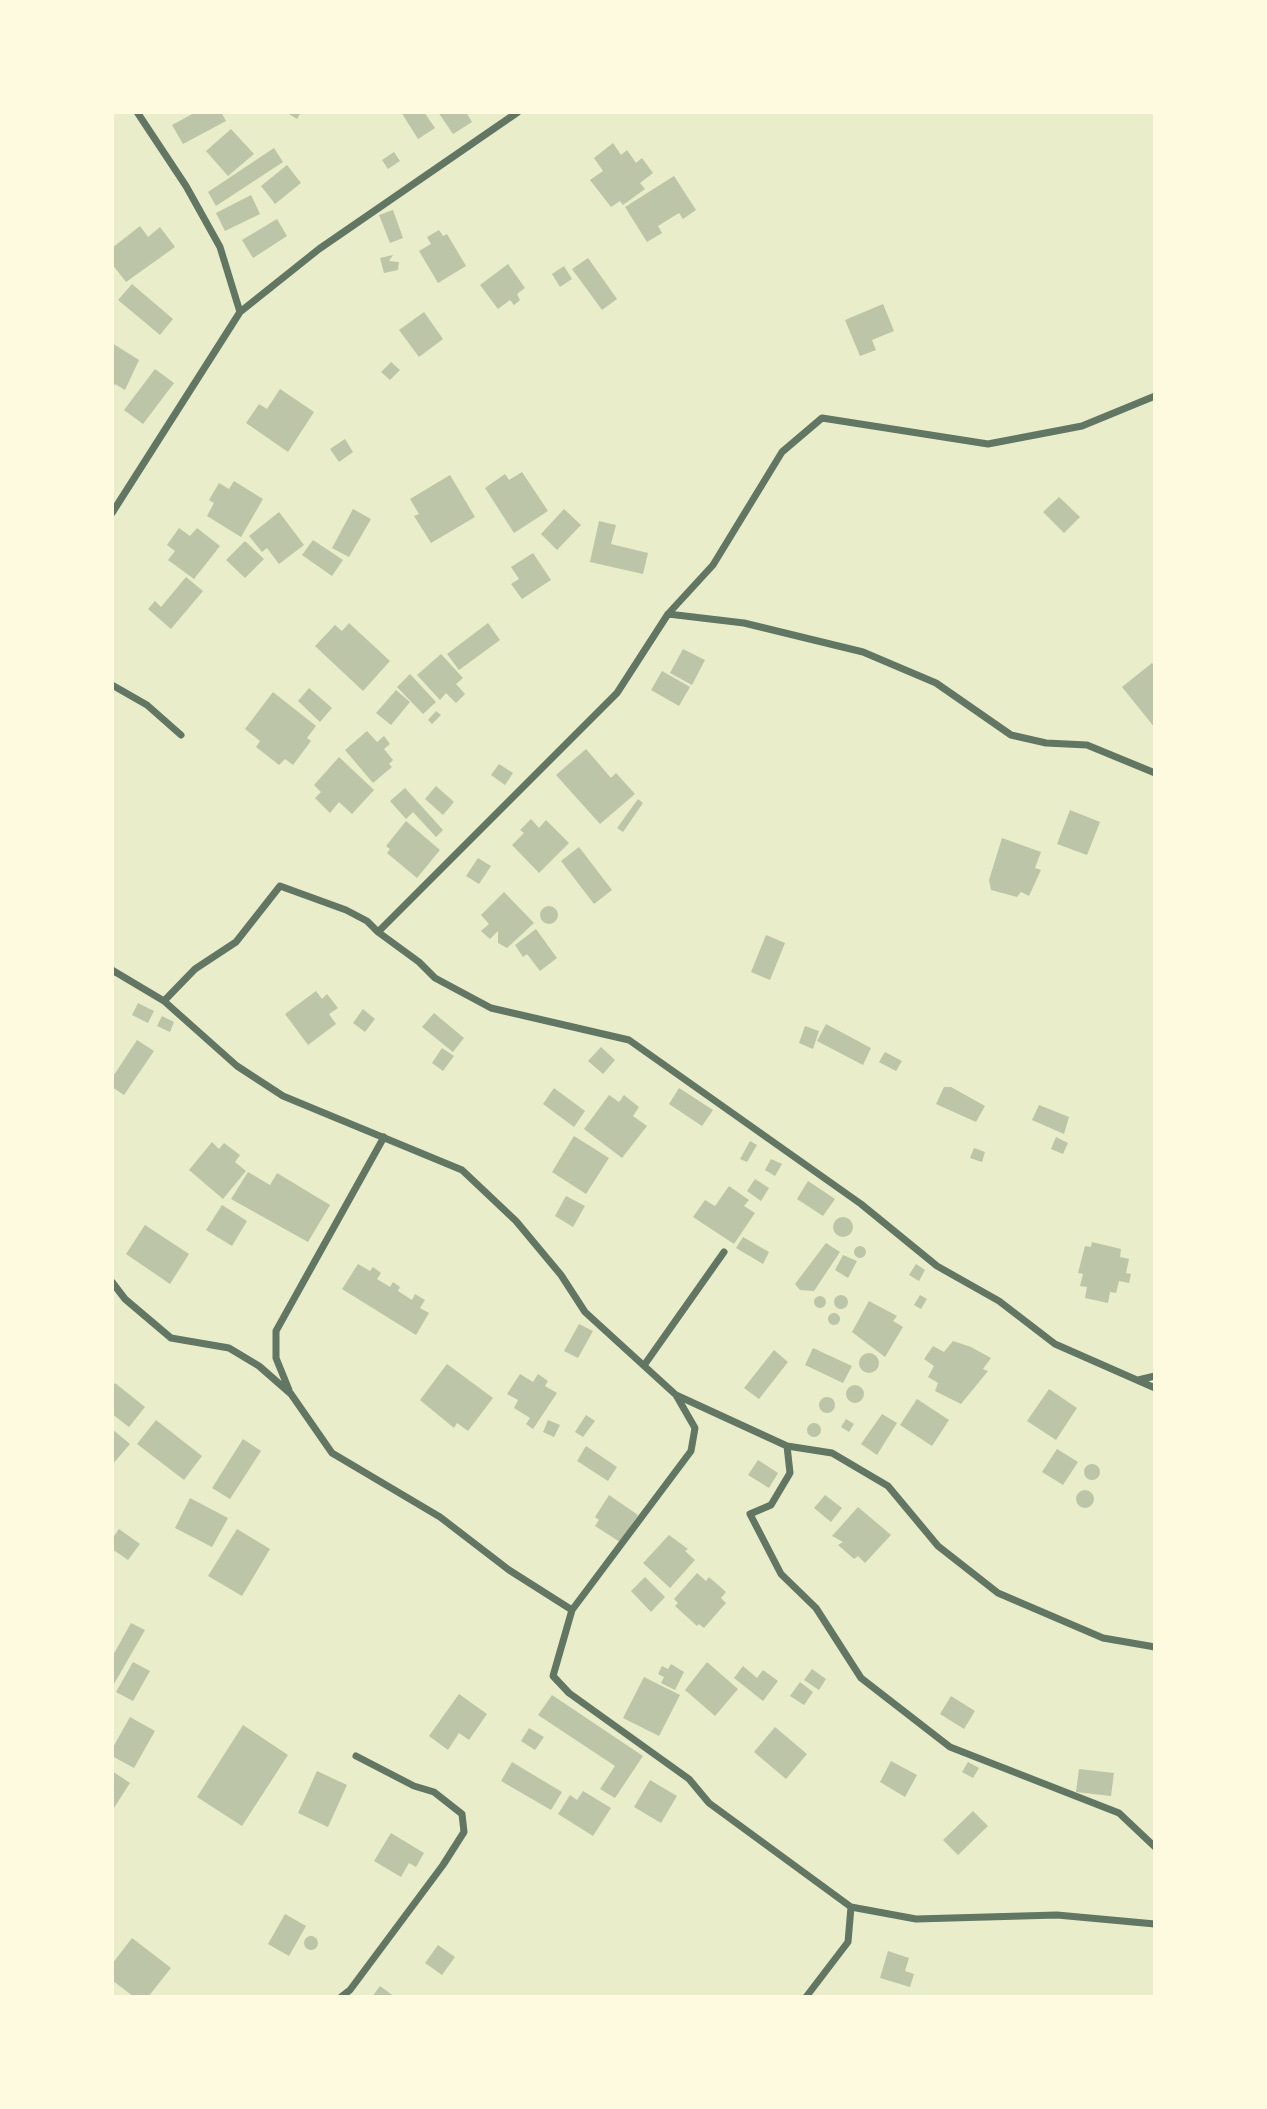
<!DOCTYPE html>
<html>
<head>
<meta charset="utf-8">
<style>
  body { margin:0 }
  #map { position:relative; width:1267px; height:2109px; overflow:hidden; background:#e9edc9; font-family:"Archivo Narrow",sans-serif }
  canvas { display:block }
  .frame { position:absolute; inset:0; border:114px solid #fefae0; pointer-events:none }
</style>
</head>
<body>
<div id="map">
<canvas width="1267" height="2109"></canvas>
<div class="frame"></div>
</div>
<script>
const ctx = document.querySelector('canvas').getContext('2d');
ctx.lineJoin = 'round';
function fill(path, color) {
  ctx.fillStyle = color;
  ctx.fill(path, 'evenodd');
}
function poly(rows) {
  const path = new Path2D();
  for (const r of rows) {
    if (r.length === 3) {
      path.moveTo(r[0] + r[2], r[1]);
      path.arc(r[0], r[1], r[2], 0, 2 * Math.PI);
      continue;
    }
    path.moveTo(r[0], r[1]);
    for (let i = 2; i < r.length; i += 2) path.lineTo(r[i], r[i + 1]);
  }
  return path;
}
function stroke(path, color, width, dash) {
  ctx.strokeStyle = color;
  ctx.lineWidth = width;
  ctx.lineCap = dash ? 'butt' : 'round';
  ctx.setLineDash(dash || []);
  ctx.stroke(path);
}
const building = poly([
  [196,112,221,112,226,121,183,144,172,125],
  [286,112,301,112,297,119],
  [401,112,424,112,435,128,418,139],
  [438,112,466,112,472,122,453,134],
  [231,129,254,154,228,176,206,151],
  [613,143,621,155,627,150,636,163,642,158,653,173,640,183,645,189,623,205,620,201,611,207,590,180,603,171,594,158],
  [274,148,283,162,216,206,208,192],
  [394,152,400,161,388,169,382,160],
  [287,165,301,183,275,204,261,186],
  [674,176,696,210,683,219,679,213,658,226,662,233,647,242,625,207],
  [251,195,260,214,225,231,216,213],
  [393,210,403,238,390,243,379,215],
  [277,219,287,236,253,258,242,240],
  [140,226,148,237,160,227,175,247,126,282,112,264,112,248],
  [439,230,443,236,447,234,466,266,438,283,419,251,431,244,427,237],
  [393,255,389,261,399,262,398,270,384,273,380,258],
  [588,258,617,299,602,310,572,269],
  [508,264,525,288,517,294,520,300,514,305,510,300,498,309,480,285],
  [564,266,572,279,560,287,552,274],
  [132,284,173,319,160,335,118,300],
  [883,304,894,331,872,340,876,350,860,356,845,320],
  [424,312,443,339,419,357,399,330],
  [112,343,139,360,125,390,115,384,112,390],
  [391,362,400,370,390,380,381,372],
  [155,369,174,383,143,424,124,410],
  [280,389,314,412,288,452,246,423,259,404,267,409],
  [345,439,353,452,339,462,330,449],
  [522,472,548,511,514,533,485,488,505,474,509,480],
  [450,475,475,517,431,543,414,516,419,514,410,499],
  [234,481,263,499,241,537,207,516,214,503,209,500,219,483,229,489],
  [1059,497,1080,517,1064,533,1043,512],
  [353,509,371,519,349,557,332,548],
  [564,509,581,525,557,550,541,534],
  [279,512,304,545,279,564,267,548,262,552,249,536],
  [599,521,616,525,611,544,648,553,643,574,590,562],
  [179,528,190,536,197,528,220,546,194,579,168,560,175,551,167,545],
  [313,540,343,560,332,576,302,555],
  [245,541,264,559,245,578,226,560],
  [533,553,551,580,522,599,511,584,519,579,511,567],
  [186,577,203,591,171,629,148,609,155,601,161,607],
  [349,623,390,661,363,691,315,646,335,625,342,631],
  [488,623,500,640,459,670,447,654],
  [683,649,705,660,692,685,670,673],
  [441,654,463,678,456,684,465,694,456,703,446,693,440,700,417,675],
  [1152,663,1155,667,1155,728,1122,687],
  [662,671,690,687,679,706,651,690],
  [410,674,436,702,423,714,397,687],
  [309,688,332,708,320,722,298,701],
  [396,690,410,702,391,725,376,713],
  [273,692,316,726,307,738,311,741,293,765,285,759,279,765,256,747,260,741,245,729],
  [436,711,441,715,432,724,428,720],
  [367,731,377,742,384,736,390,744,384,749,393,760,389,764,392,767,373,783,345,750],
  [586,749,611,778,616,773,635,794,600,824,556,775],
  [339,757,374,790,352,814,339,802,330,813,315,798,321,792,314,785],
  [499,764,513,773,505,785,491,775],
  [436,786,454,802,443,815,425,799],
  [405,788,443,830,436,837,413,812,406,819,390,801],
  [638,799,643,803,623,832,617,828],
  [1070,810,1100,822,1087,855,1057,844],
  [531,819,539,828,546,820,569,843,539,873,512,845,524,833,520,830],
  [406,821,440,850,417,878,387,853,390,849,386,846],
  [1002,838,1041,852,1035,868,1041,870,1029,896,1021,892,1017,897,991,890,989,880],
  [579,847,612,890,594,904,561,861],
  [478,858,491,866,479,884,466,876],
  [504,892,534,923,507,948,498,943,498,931,490,939,481,931,489,924,481,915],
  [549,915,9],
  [536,929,557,958,540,971,527,954,523,957,515,945],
  [766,935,785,943,770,980,751,972],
  [316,991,322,999,327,994,338,1008,329,1014,336,1024,308,1045,285,1014],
  [138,1003,154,1011,148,1023,132,1015],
  [363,1009,375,1019,365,1032,353,1023],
  [434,1013,464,1038,453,1052,422,1027],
  [162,1016,174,1022,170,1032,157,1026],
  [826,1024,871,1048,863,1065,817,1041],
  [805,1026,819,1031,813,1049,799,1043],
  [137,1040,154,1051,124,1095,112,1087,112,1078],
  [601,1047,615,1060,603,1074,588,1061],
  [442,1048,454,1056,443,1071,432,1063],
  [885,1052,902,1061,896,1071,879,1062],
  [944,1087,951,1087,985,1106,976,1122,936,1104],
  [554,1088,585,1111,574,1127,543,1104],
  [679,1088,713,1110,702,1126,669,1104],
  [609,1095,619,1102,624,1095,639,1107,633,1116,647,1126,622,1158,584,1129],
  [1039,1105,1069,1117,1064,1134,1032,1120],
  [574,1136,609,1158,586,1194,552,1172],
  [1056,1137,1068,1143,1063,1154,1051,1149],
  [750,1141,757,1145,747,1162,740,1159],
  [212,1142,219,1149,224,1143,240,1155,235,1162,246,1171,223,1199,189,1170],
  [974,1148,985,1152,982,1162,970,1158],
  [771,1159,782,1164,775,1176,765,1170],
  [248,1172,270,1185,277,1173,330,1205,308,1242,231,1199],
  [755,1179,769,1188,761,1201,747,1191],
  [808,1181,835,1199,823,1216,797,1199],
  [729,1186,749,1200,744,1206,755,1213,734,1244,693,1217,705,1200,715,1206],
  [566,1196,585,1206,573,1227,555,1216],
  [222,1205,247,1221,232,1246,206,1230],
  [843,1227,10],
  [145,1225,189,1254,170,1284,126,1254],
  [743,1237,769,1252,763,1264,736,1248],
  [1092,1242,1121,1249,1120,1257,1129,1259,1126,1273,1131,1274,1129,1283,1119,1281,1116,1293,1110,1292,1108,1303,1085,1298,1087,1287,1080,1286,1083,1274,1078,1273,1085,1246,1091,1247],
  [826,1243,840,1252,814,1291,800,1290,795,1284],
  [860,1252,6],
  [843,1255,857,1261,848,1278,835,1270],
  [358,1264,370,1271,373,1267,381,1273,377,1279,390,1287,393,1282,400,1287,398,1291,412,1300,415,1294,425,1300,420,1308,429,1313,416,1335,342,1289],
  [916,1264,925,1270,919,1281,909,1275],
  [920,1295,927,1299,921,1309,914,1305],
  [841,1302,7],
  [820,1302,6],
  [869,1301,897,1316,893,1321,903,1327,885,1357,852,1332],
  [834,1319,6],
  [579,1324,593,1331,578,1358,564,1351],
  [953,1341,971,1347,991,1358,983,1369,988,1371,961,1404,935,1391,938,1383,928,1377,934,1366,924,1359,933,1346,944,1352],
  [813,1348,852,1366,843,1383,805,1365],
  [774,1350,788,1362,759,1399,744,1388],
  [869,1363,10],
  [447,1364,493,1398,468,1431,457,1423,454,1428,420,1400],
  [520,1374,533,1382,538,1374,548,1381,545,1386,557,1393,533,1429,526,1424,530,1418,514,1408,518,1400,507,1394],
  [115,1383,145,1407,129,1427,112,1414,112,1388],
  [855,1394,9],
  [1049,1389,1077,1408,1056,1440,1027,1421],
  [827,1405,8],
  [917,1399,949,1420,932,1446,900,1425],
  [882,1414,897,1423,877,1455,861,1444],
  [586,1415,595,1421,583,1437,575,1432],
  [846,1419,854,1424,849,1432,841,1427],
  [156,1420,202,1456,184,1480,137,1444],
  [548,1420,560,1425,554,1437,543,1432],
  [814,1430,7],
  [112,1429,130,1444,112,1465],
  [243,1439,261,1451,230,1499,212,1488],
  [586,1446,617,1467,608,1481,577,1461],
  [1057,1449,1078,1462,1063,1485,1042,1472],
  [758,1460,778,1473,769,1488,748,1475],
  [1092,1472,8],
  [1085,1499,9],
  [609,1495,638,1515,620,1542,595,1526,599,1520,595,1517],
  [825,1495,842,1508,831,1522,814,1508],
  [190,1498,228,1518,212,1547,175,1528],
  [858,1507,891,1535,865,1563,858,1556,854,1559,838,1545,843,1542,832,1536],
  [119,1529,140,1544,128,1560,112,1549,112,1539],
  [237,1529,270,1549,242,1596,208,1576],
  [669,1535,688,1549,685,1551,695,1560,670,1588,643,1563],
  [697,1573,706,1581,709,1577,726,1592,721,1598,726,1603,704,1628,699,1624,697,1626,675,1606,678,1603,674,1599],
  [645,1577,665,1597,651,1612,631,1591],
  [131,1623,145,1630,114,1684,112,1657],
  [133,1662,150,1671,133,1701,116,1692],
  [707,1662,738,1689,715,1716,685,1690],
  [671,1664,684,1672,675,1690,661,1683,664,1677,658,1674,662,1666,668,1669],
  [743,1666,757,1678,763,1670,778,1681,763,1701,734,1678],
  [812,1669,826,1679,819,1690,804,1680],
  [644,1677,680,1695,659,1736,623,1718],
  [800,1682,813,1692,804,1705,790,1696],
  [459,1694,487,1714,469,1740,459,1733,448,1750,429,1736],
  [552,1695,643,1756,615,1798,600,1789,615,1766,538,1715],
  [951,1696,975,1711,964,1729,940,1714],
  [130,1717,155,1731,134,1768,112,1756,112,1749],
  [243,1725,288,1755,242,1826,197,1797],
  [775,1727,807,1754,786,1779,754,1752],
  [529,1728,544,1737,535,1750,521,1741],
  [891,1761,917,1775,905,1797,880,1782],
  [512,1762,562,1792,551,1810,501,1781],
  [968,1762,979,1768,973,1778,962,1772],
  [1079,1769,1114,1773,1111,1796,1076,1792],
  [112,1771,130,1783,112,1811],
  [317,1771,347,1785,328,1827,298,1813],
  [650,1780,677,1796,661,1823,634,1807],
  [583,1791,611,1808,593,1836,558,1814,570,1795,577,1800],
  [973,1811,988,1826,958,1855,943,1840],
  [391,1833,424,1853,416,1867,409,1863,401,1877,374,1861],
  [285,1914,306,1926,289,1956,268,1944],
  [311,1943,7],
  [132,1938,171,1968,148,1997,134,1997,112,1980,112,1964],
  [438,1945,455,1957,442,1975,425,1963],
  [888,1951,909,1958,905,1971,914,1974,910,1987,880,1978],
  [380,1986,395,1997,372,1997]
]);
const minor = poly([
  [137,112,186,186,220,247,240,312],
  [112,513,240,312,319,249,518,112],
  [668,614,744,623,863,652,936,683,1011,735,1046,743,1087,745,1155,773],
  [112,685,147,705,181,735],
  [378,932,419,962,435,978,491,1008,629,1040,861,1204,937,1266,999,1301,1055,1344,1155,1388],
  [112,970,164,1001,195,969,236,942,280,886,346,910,367,921,378,932,617,693,668,614,713,565,782,452,822,418,988,444,1082,426,1155,396],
  [164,1001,237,1066,283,1096,462,1170,516,1221,561,1275,585,1312,676,1395,787,1446,790,1473,771,1505,750,1514,781,1574,816,1608,861,1678,950,1747,1119,1813,1155,1847],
  [112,1282,125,1299,171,1338,229,1348,259,1366,291,1394,332,1453,440,1517,509,1570,572,1610],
  [645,1364,724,1252],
  [1138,1380,1155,1376],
  [289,1390,276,1358,276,1331,384,1137],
  [676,1395,695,1428,691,1451,572,1610,553,1676,569,1693,689,1779,709,1803,851,1907,916,1919,1057,1915,1155,1924],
  [787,1446,832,1453,888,1486,938,1546,998,1593,1103,1638,1155,1647],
  [341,1997,350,1990,443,1865,464,1832,462,1814,434,1792,414,1786,356,1756],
  [806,1997,848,1942,851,1907]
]);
fill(building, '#bcc5a7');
stroke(minor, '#617663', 7);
</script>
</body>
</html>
